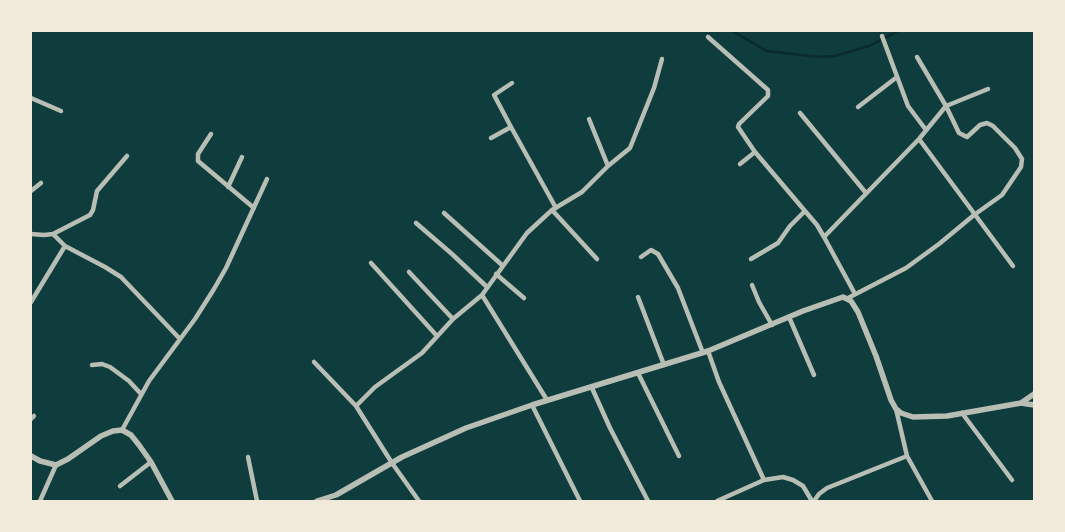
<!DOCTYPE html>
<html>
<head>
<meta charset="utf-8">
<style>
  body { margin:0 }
  #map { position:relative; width:1065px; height:532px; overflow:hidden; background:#0f3d3e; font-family:Overpass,sans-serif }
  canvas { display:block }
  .frame { position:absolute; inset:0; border:32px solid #f1e9da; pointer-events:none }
</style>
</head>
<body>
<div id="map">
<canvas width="1065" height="532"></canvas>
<div class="frame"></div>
</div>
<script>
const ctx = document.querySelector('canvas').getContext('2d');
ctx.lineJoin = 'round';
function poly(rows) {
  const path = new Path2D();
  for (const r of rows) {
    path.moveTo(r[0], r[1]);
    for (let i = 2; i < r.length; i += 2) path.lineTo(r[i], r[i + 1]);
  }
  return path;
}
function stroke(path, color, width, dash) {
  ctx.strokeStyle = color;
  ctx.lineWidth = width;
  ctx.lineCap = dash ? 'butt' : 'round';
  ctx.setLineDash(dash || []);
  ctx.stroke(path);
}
const stream = poly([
  [732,31,767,51,818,57,835,56,869,46,898,31]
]);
const minor = poly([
  [882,36,908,106,926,130],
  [708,37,768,90,768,96,739,124,738,127,755,152],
  [31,98,61,111],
  [858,107,897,77],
  [800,113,866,193],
  [589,119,608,166],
  [511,127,494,95,512,83],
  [211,134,198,154,198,161,254,208],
  [491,138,511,127,556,208],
  [919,139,1013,266],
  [740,164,755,152,805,211],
  [228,187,242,157],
  [31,191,41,183],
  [552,210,597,259],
  [444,213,502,265],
  [416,223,452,254,487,287],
  [31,234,44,235,53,234,90,215,93,210,97,191,127,156],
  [53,234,65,246,105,267,121,277,180,339],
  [641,257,651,250,658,254,678,288,703,353],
  [751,259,778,243,790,226,805,211,817,225,824,237],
  [371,263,437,336],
  [409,272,453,319],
  [496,274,524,298],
  [752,285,759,302,772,325],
  [855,294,824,237,919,139,946,106,988,89],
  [482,295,527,233,552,210,582,192,608,166,630,148,654,88,662,59],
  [638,297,664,365],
  [848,298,906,268,939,244,974,215,1002,195,1021,167,1022,159,1015,148,993,126,987,123,980,125,967,137,959,133,946,106,917,57],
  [31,302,65,246],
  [789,317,814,375],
  [708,351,719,382,764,480,717,501],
  [314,362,356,406,392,463,419,501],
  [92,365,102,364,110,367,129,381,141,394],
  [638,373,679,456],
  [592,388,610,428,648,501],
  [532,405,580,501],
  [356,406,375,387,422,353,453,319,482,295,547,400],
  [896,409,907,456,932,501],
  [962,413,1012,480],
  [31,419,34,416],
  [122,430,149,381,195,319,214,289,226,268,267,179],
  [248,457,257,501],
  [764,480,783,477,793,480,803,486,812,501],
  [120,486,151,462],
  [40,501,56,465],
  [814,501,819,494,827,488,907,456]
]);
const tertiary = poly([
  [1021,403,1034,405],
  [31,456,40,461,56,465,68,459,101,436,113,431,122,430,131,435,139,445,151,462,172,501],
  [317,501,336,495,402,457,466,428,532,405,708,351,803,311,843,297,851,301,858,312,876,356,891,400,896,409,901,413,913,417,947,416,1021,403,1034,394]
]);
stroke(stream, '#0a2a2b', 2.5);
stroke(minor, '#b8beb3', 4.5);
stroke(tertiary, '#b8beb3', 5.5);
</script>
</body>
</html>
